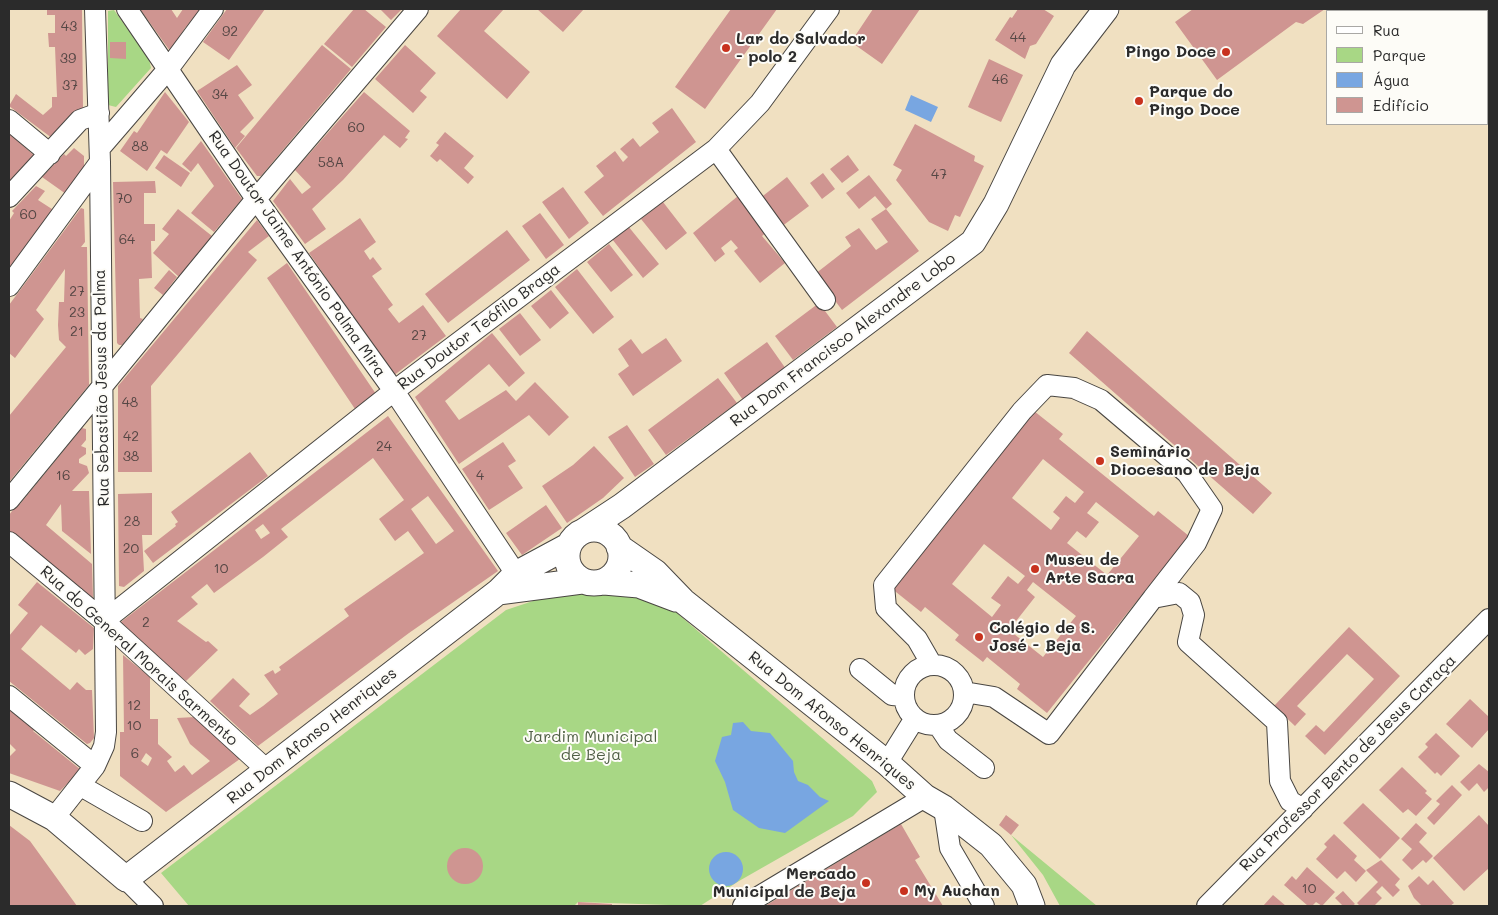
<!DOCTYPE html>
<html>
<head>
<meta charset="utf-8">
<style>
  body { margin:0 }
  #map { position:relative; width:1498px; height:915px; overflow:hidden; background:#f0e0c1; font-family:Mali,sans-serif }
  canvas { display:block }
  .frame { position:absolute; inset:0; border:10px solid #2b2b2b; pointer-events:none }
  .legend { position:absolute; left:1326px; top:10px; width:162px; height:115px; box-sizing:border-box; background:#fdfcf7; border:1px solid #a9a8a5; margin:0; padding:6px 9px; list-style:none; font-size:15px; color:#2b2b2b }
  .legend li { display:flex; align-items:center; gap:10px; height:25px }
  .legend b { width:25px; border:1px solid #a9a8a5 }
</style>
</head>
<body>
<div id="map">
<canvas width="1498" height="915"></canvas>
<div class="frame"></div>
<ul class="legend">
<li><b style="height:6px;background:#fff"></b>Rua</li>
<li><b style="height:14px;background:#a8d785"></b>Parque</li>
<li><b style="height:14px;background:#78a6e1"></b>Água</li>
<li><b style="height:14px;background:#cf9591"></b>Edifício</li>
</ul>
</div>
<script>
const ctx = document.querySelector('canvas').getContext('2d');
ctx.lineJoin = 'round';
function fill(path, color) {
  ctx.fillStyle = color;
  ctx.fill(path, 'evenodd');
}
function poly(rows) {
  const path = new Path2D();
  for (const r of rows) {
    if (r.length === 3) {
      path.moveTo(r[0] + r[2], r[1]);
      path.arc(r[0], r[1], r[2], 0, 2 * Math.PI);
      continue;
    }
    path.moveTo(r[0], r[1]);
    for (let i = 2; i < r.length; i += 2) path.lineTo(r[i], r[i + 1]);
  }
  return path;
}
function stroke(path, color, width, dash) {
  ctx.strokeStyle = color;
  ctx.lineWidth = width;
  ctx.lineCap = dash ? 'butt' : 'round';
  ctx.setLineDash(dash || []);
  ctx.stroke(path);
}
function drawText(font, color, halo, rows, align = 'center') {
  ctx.font = font + ' Mali,sans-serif';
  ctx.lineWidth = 4;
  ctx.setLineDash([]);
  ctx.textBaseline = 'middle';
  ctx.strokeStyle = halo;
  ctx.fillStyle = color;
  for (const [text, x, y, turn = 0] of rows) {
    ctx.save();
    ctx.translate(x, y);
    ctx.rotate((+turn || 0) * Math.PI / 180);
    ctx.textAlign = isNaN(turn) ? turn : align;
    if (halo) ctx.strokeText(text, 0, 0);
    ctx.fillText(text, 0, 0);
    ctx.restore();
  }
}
const green = poly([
  [114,10,149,59,151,68,116,107,108,105,108,11],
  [616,589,663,601,872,781,877,792,853,816,739,881,700,906,578,902,574,906,189,906,161,873,506,610,563,591],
  [1011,835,1097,906,1060,906,1043,875]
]);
const water = poly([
  [911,95,938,107,931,122,905,110],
  [743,722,751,731,770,733,793,761,794,772,798,781,808,785,820,797,829,801,785,833,759,828,733,810,725,782,715,761,722,737,731,735,733,723],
  [726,869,17]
]);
const building = poly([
  [47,9,82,9,83,109,52,138,9,106,16,94,43,115,52,107,52,97,57,97,55,47,49,47,48,33,55,33,55,15,47,15],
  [140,9,171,9,177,18,183,9,201,9,185,28,170,51],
  [227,9,265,9,229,60,203,42],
  [354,9,364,9,386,27,352,67,324,44],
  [380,9,400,9,401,10,391,20],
  [461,9,504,9,484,31,530,72,507,99,437,36],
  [537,9,584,9,563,32],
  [731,9,777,9,705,109,675,87],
  [873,9,920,9,882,64,851,42],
  [1018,9,1043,9,1054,16,1036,44,1030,46,1025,59,995,40,1010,17,1012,18],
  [1193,9,1325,9,1303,24,1296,22,1217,80,1175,22],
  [110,42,126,42,126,59,110,58],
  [322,45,351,69,261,176,257,176,236,148],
  [405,45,436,73,420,91,427,97,413,113,375,79],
  [989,59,1023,75,1001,122,968,107],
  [237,65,252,85,238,95,254,118,240,132,245,136,235,148,197,91],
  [165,92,189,122,167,154,161,150,147,171,120,151,134,131,137,133],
  [364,92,410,131,405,138,408,139,400,148,384,135,343,180,312,209,326,229,305,244,273,201,290,179,302,194,311,187,295,170],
  [672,108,696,142,603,216,584,192,604,176,596,166,615,151,623,162,628,157,620,149,633,138,640,147,659,132,652,123],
  [915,124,975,156,974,161,984,166,960,217,955,215,948,231,929,222,896,180,902,170,893,165],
  [445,132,474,156,464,168,474,177,468,184,440,159,437,162,430,156,439,145,436,143],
  [9,133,37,158,9,186],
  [201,141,242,199,214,232,191,213,214,186,198,163,191,172,182,164],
  [74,148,84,156,84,168,66,194,42,177,64,154,66,156],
  [164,155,190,173,181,187,155,168],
  [848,155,859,170,842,183,830,169],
  [823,173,835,189,822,199,810,183],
  [869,175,892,204,886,209,875,196,859,209,846,193],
  [787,177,809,206,781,227,759,199],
  [155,181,156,193,144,193,144,224,155,224,155,241,151,241,152,278,139,279,140,318,143,319,122,345,119,345,117,343,113,182],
  [36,186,45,191,38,200,55,211,29,251,24,248,9,270,9,221,14,213,12,211],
  [563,187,589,223,569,239,542,202],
  [738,196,767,232,762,236,785,263,760,283,734,251,738,248,731,240,721,248,725,254,715,262,693,233],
  [663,202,687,233,666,250,641,219],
  [81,208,84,209,85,242,81,247,87,247,89,385,9,482,9,416,66,347,59,340,58,325,59,302,64,302,65,269,36,310,44,319,15,358,9,353,9,305],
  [178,209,212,236,179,277,153,253,169,234,162,229],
  [886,209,919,251,842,310,815,274,851,246,845,237,859,228,876,250,888,242,871,219],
  [540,213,564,245,546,259,522,226],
  [360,218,376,242,364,251,370,260,373,257,382,269,372,276,393,305,388,309,399,323,423,305,446,336,393,376,359,330,361,328,309,253],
  [257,220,269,236,248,252,257,260,151,386,152,472,118,472,118,386],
  [628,226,659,264,643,278,612,239],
  [507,230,530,260,448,323,425,294],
  [609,244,633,275,611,292,587,262],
  [287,263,376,394,355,409,267,278],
  [577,269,614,317,593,334,555,287],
  [169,270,177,277,163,295,154,288],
  [551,290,569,313,550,329,531,306],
  [819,303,837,327,793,360,775,336],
  [520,313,541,340,520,356,499,329],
  [1087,331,1272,493,1253,514,1069,353],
  [492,333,525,373,509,387,489,364,445,401,459,420,506,390,516,401,535,382,569,417,549,436,529,415,459,464,415,397],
  [666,338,682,361,633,396,618,374,629,366,618,349,631,339,642,354],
  [767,342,786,369,743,400,724,373],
  [718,378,737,403,666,455,648,430],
  [1034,411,1063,434,1059,439,1154,516,1158,511,1189,536,1047,713,1017,689,1020,684,987,657,983,662,955,640,959,635,925,607,921,612,891,588],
  [1043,459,1084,492,1075,503,1066,496,1053,512,1060,518,1051,530,1012,498],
  [1096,502,1139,536,1107,575,1067,543,1077,531,1086,538,1099,522,1087,513],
  [984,544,1025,576,1018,584,1008,576,991,598,1001,605,992,617,952,584],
  [1033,582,1076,616,1043,657,1009,630,1035,597,1027,590],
  [388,416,498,571,409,633,258,746,210,701,233,678,250,694,239,706,250,715,263,706,278,694,264,675,273,670,275,674,281,670,279,667,349,616,344,609,424,553,408,531,395,541,379,519,404,500,373,458,281,529,288,537,263,557,214,593,207,584,191,597,198,604,177,621,206,642,208,641,218,650,186,681,117,625],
  [428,496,454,531,436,544,411,509],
  [263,524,270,533,261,539,255,530],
  [627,425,654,464,635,477,608,437],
  [82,428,86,429,86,440,81,446,86,448,86,454,79,459,79,463,87,466,89,473,72,491,89,491,91,554,62,531,61,504,46,525,92,564,93,598,91,600,9,532,9,515,19,502,20,504],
  [503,442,516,461,508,466,523,488,489,510,462,469],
  [594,446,624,478,603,498,567,523,542,486,573,465],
  [250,452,268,476,153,563,144,551,176,526,175,524,178,522,171,512],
  [152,493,152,535,142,535,144,571,124,587,119,586,118,494],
  [546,505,562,528,522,555,506,533],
  [37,582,94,628,93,649,85,655,79,649,76,653,41,625,21,649,70,690,77,682,86,690,92,690,94,738,90,743,87,744,9,681,9,636,28,613,18,605],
  [1349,627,1400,676,1325,755,1305,736,1316,725,1324,732,1374,679,1347,654,1297,706,1306,714,1295,726,1274,706],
  [123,655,150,677,150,719,158,719,158,744,172,757,167,761,175,772,184,765,192,775,210,761,190,744,177,718,195,717,244,756,166,812,120,776,120,732,124,732],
  [146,753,152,758,148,766,141,761],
  [1470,699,1489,717,1489,729,1472,748,1446,724],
  [9,704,36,728,33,731,81,770,60,791,9,773,9,757,16,750,9,743],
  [1436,733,1460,756,1441,776,1437,772,1435,774,1418,757,1428,747,1425,744],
  [1479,764,1489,772,1489,787,1484,792,1477,783,1469,791,1460,782],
  [1402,767,1427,791,1425,793,1432,799,1416,816,1408,809,1403,813,1379,790],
  [1452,785,1462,795,1434,825,1427,818,1440,804,1436,801],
  [1363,803,1400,838,1380,859,1343,823],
  [1006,815,1019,825,1011,835,999,825],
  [1479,815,1489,826,1489,868,1464,891,1433,858],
  [1416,823,1427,833,1419,842,1433,856,1426,863,1423,860,1412,870,1402,860,1412,849,1401,839],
  [901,824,920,857,915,860,943,906,765,906],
  [9,825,30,841,77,906,9,906],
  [1334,834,1357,856,1354,860,1366,871,1356,882,1345,871,1337,879,1316,859,1327,847,1324,844],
  [465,866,18],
  [1381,860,1400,879,1395,885,1400,890,1393,897,1382,886,1376,892,1382,898,1374,906,1360,906,1357,903,1378,882,1366,870],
  [1307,867,1335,892,1322,906,1316,902,1312,906,1308,906,1284,885,1292,876,1296,880],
  [1419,876,1428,885,1433,880,1454,903,1450,906,1422,906,1414,898,1408,886],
  [1343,891,1355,904,1352,906,1343,906,1335,898],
  [1273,895,1286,906,1263,906],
  [578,902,612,904,612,906,578,906]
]);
const minor = poly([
  [95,9,100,162,106,732,104,746,95,766],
  [127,9,256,199,394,391,516,574],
  [1432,9,1435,11],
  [1487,60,1489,62],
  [9,120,50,154],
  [100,148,169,68,213,9],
  [716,149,825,300],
  [9,197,80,120,99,113],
  [9,286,100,162],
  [9,500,256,199,418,9],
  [9,542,104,621,267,770],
  [104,621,394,391,716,149,760,103,829,9],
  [934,695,30],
  [932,665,917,639,886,608,884,585,1022,411,1047,385,1074,388,1101,400,1187,473,1212,509,1196,543,1153,598,1179,593,1190,602,1194,615,1188,642,1277,722,1280,781,1290,801,1303,809],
  [860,669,892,695,904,696],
  [964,692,994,697,1049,734,1153,598],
  [9,696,95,766,54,818],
  [938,725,948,740,984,768],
  [887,763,915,718],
  [81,786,142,821],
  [944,808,950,848,984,906],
  [126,879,153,906],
  [743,906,925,797],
  [1207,906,1489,619]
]);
const major = poly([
  [594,556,27],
  [584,531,622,506,973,242,996,204,1063,65,1106,9],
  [619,547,655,572,683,601,887,763,925,797,944,808,991,845,1024,885,1032,906],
  [604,582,639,585,676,599],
  [498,592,582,581],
  [9,794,54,818,126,879,498,592,516,574,568,546]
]);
const markers = [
  [726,48,5,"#c8321e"],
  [1226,52,5,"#c8321e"],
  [1139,101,5,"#c8321e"],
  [1100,461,5,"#c8321e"],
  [1035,569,5,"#c8321e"],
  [979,637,5,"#c8321e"],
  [866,883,5,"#c8321e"],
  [904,891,5,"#c8321e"]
];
const numberNames = [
  ["43",69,27],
  ["92",230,32],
  ["44",1018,38],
  ["39",68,59],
  ["46",1000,80],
  ["37",70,86],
  ["34",220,95],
  ["60",356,128],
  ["88",140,147],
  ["58A",331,163],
  ["47",939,175],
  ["70",124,199],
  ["60",28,215],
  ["64",127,240],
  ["27",77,292],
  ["23",77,313],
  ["21",77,332],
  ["27",419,336],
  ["48",130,403],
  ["42",131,437],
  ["24",384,447],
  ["38",131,457],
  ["16",63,476],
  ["4",480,476],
  ["28",132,522],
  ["20",131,549],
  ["10",221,569],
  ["2",146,623],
  ["12",134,706],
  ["10",134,726],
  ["6",135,754],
  ["10",1309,889]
];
const poiNames = [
  ["Lar do Salvador",736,39],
  ["- polo 2",736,57],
  ["Pingo Doce",1216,52,"right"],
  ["Parque do",1149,92],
  ["Pingo Doce",1149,110],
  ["Seminário",1110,452],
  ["Diocesano de Beja",1110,470],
  ["Museu de",1045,560],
  ["Arte Sacra",1045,578],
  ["Colégio de S.",989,628],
  ["José - Beja",989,646],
  ["Mercado",856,874,"right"],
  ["Municipal de Beja",856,892,"right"],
  ["My Auchan",914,891]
];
const streetNames = [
  ["Rua Doutor Jaime António Palma Mira",297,254,55],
  ["Rua Doutor Teófilo Braga",479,327,-37],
  ["Rua Dom Francisco Alexandre Lobo",843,340,-37],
  ["Rua Sebastião Jesus da Palma",102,388,-91],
  ["Rua do General Morais Sarmento",139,656,42],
  ["Rua Dom Afonso Henriques",832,721,39],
  ["Rua Dom Afonso Henriques",312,736,-38],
  ["Rua Professor Bento de Jesus Caraça",1348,763,-45]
];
const parkNames = [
  ["Jardim Municipal",591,737],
  ["de Beja",591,755]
];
fill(green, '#a8d785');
fill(water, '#78a6e1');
fill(building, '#cf9591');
stroke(minor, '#494642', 22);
stroke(major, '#494642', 27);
stroke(minor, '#fff', 20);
stroke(major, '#fff', 25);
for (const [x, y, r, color] of markers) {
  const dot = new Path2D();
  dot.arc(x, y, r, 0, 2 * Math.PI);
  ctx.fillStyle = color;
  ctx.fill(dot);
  stroke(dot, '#fdfcf7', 2);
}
drawText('14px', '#544644', null, numberNames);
drawText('bold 16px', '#2b2b2b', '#fdfcf7', poiNames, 'left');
drawText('16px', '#2b2b2b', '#fdfcf7', streetNames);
drawText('16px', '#505f46', '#fdfcf7', parkNames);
</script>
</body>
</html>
